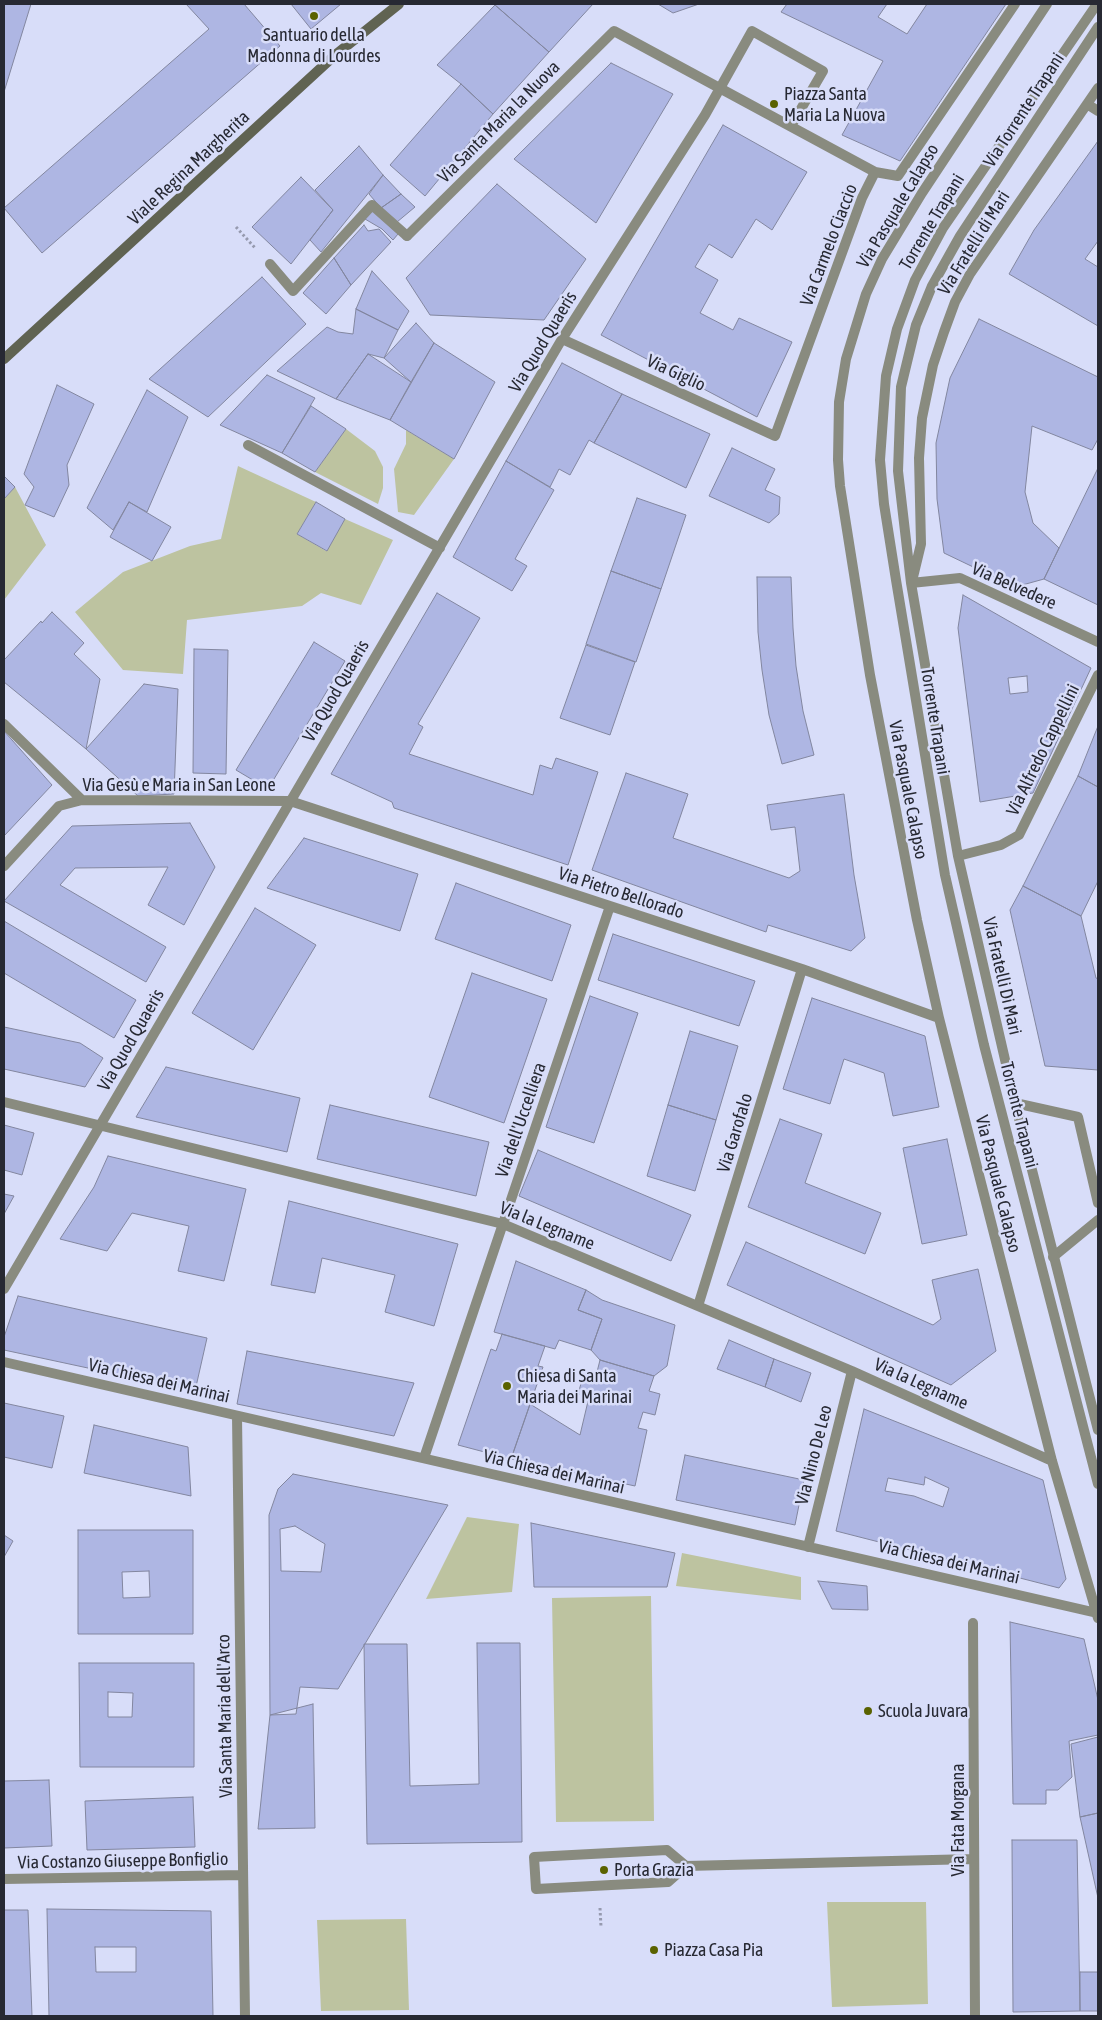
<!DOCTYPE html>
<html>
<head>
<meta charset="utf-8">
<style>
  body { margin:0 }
  #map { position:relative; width:1102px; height:2020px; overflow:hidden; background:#d8ddf9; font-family:"Asap Condensed",sans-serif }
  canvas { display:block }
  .frame { position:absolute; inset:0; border:5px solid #272933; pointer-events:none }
</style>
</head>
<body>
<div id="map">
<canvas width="1102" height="2020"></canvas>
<div class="frame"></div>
</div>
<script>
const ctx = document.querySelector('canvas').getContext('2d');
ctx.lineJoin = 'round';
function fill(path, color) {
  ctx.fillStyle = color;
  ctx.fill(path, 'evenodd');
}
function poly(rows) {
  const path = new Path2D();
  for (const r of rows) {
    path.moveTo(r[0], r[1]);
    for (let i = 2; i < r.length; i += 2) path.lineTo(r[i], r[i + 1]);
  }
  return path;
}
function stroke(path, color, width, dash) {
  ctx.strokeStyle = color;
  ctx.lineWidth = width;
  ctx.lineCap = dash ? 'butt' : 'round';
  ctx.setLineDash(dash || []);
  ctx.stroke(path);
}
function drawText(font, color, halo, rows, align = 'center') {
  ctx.font = font + ' "Asap Condensed",sans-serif';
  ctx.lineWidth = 5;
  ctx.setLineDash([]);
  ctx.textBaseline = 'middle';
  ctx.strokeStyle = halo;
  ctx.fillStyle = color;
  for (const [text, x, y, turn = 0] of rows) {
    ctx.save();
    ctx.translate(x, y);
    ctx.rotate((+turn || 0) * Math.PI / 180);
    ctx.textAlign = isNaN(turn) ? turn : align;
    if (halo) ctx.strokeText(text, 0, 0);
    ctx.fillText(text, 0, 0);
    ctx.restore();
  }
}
const green = poly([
  [346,429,375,451,383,467,383,488,378,504,315,472],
  [406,430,454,459,414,515,398,512,394,469,406,444],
  [238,466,316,502,297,534,326,551,345,519,393,540,361,605,321,593,302,606,187,620,183,674,123,670,75,612,123,572,190,546,221,539],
  [15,487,46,545,4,600,4,499],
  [467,1517,519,1524,512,1592,426,1599],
  [682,1553,801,1577,801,1600,676,1586],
  [651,1596,654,1821,556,1822,552,1598],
  [827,1902,926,1902,928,2004,832,2007],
  [406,1919,409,2010,321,2011,317,1920]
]);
const building = poly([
  [4,4,31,4,4,92,4,4],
  [186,4,244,4,280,46,42,253,4,208,209,29,186,4],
  [291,4,341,4,311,29,291,4],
  [496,4,593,4,549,52,495,5,496,4],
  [658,4,699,4,673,13,658,4],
  [787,4,887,4,878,17,907,34,927,4,1006,4,900,161,842,135,883,61,781,12,787,4],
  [495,5,549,52,493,114,461,84,437,65,495,5],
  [611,63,673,94,596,223,514,159,611,63],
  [461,84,493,114,425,196,390,165,461,84],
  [723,125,807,172,772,230,756,219,732,258,709,244,695,267,718,280,700,313,733,330,739,318,792,342,757,417,601,335,723,125],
  [1098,141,1098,241,1085,259,1098,267,1098,326,1009,274,1034,230,1098,141],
  [359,146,383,175,321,252,310,240,333,210,315,190,359,146],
  [383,175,401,194,381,208,369,194,383,175],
  [301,177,333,210,291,264,252,227,301,177],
  [497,184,586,259,544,320,430,315,406,278,497,184],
  [401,194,415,207,397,222,381,208,401,194],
  [372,210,398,234,393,240,382,229,365,219,372,210],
  [364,225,368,231,379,229,391,242,351,285,334,258,364,225],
  [334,258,351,285,326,314,303,293,334,258],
  [372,271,409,311,398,330,356,309,372,271],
  [262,277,306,324,208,417,149,379,262,277],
  [356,309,398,330,384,358,368,354,336,399,277,371,327,327,338,332,353,334,356,309],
  [979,319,1098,377,1098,439,1092,450,1032,426,1025,492,1033,523,1059,548,1044,579,1015,587,944,553,937,499,936,443,950,378,979,319],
  [416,323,434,343,411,382,384,358,416,323],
  [434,343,495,382,454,459,390,420,434,343],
  [368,354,411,382,390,420,336,399,368,354],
  [562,363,622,394,594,443,589,440,570,475,559,469,550,487,506,461,562,363],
  [267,375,315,398,282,453,220,425,267,375],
  [57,385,94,404,67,465,69,485,54,517,25,505,34,487,24,474,57,385],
  [147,390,188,417,147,512,129,502,113,530,87,508,147,390],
  [622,394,710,434,686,488,594,443,622,394],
  [311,406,346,429,315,472,282,453,311,406],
  [732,448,775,469,765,490,780,497,779,514,769,523,709,496,732,448],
  [506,461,554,490,515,559,527,566,512,591,453,557,506,461],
  [1098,468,1098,605,1044,579,1098,468],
  [4,476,15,487,4,499,4,476],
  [637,498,686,515,661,589,611,571,637,498],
  [129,502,171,527,152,561,110,537,129,502],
  [316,502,345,519,327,551,297,534,316,502],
  [611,571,661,589,636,662,586,644,611,571],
  [757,577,791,577,793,628,796,666,803,711,814,755,782,764,769,715,762,670,758,632,757,577],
  [437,593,480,618,418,724,423,727,409,754,533,795,540,765,552,769,556,758,598,772,568,865,394,808,392,802,331,774,437,593],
  [963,595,1091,668,1033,793,980,802,958,628,963,595],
  [1027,676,1028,692,1010,694,1008,678,1027,676],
  [52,612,84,643,74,654,100,679,86,749,4,682,4,660,41,621,42,623,52,612],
  [314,642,345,661,268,789,236,770,314,642],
  [586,645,635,662,610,735,560,718,586,645],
  [194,649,228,650,226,774,193,773,194,649],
  [144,684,178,689,174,794,138,796,86,749,144,684],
  [1098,726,1098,787,1078,776,1098,726],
  [4,731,52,785,4,836,4,731],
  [626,773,688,794,673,838,789,878,800,871,795,827,771,830,767,805,844,794,854,875,865,938,851,951,768,925,766,932,592,870,626,773],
  [1078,776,1098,787,1098,881,1081,916,1023,886,1078,776],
  [190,823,215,867,184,925,148,905,168,867,75,868,60,885,166,947,146,982,4,901,72,826,190,823],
  [304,838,418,874,400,931,267,888,304,838],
  [456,883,571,925,552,981,435,939,456,883],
  [1023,886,1081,916,1096,978,1098,979,1098,1070,1045,1066,1010,910,1023,886],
  [255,908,316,945,253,1050,192,1013,255,908],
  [4,921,136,1000,114,1038,4,973,4,921],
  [613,934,755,981,739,1026,598,980,613,934],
  [472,973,547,999,504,1123,429,1097,472,973],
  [590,996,638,1013,594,1143,546,1127,590,996],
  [812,998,925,1036,939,1107,893,1116,884,1073,844,1059,830,1104,783,1089,812,998],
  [4,1027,80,1043,103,1058,85,1087,4,1069,4,1027],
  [690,1031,738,1046,716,1120,668,1105,690,1031],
  [166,1067,300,1098,287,1152,136,1117,166,1067],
  [330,1105,489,1142,476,1196,317,1159,330,1105],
  [668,1105,716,1120,695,1191,647,1176,668,1105],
  [780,1119,822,1134,805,1183,881,1213,865,1254,748,1207,780,1119],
  [4,1125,34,1133,22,1175,4,1170,4,1125],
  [947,1139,967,1235,922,1244,903,1148,947,1139],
  [538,1150,691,1215,671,1261,519,1196,538,1150],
  [108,1156,246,1189,224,1281,178,1271,189,1226,132,1213,107,1251,60,1239,94,1187,108,1156],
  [4,1194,14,1196,4,1214,4,1194],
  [289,1201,458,1244,434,1326,385,1312,395,1275,322,1258,315,1293,271,1285,289,1201],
  [746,1242,933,1325,941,1319,932,1280,978,1269,996,1351,951,1385,727,1285,746,1242],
  [516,1261,586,1290,578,1310,602,1319,591,1350,559,1340,555,1349,494,1332,516,1261],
  [586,1290,602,1300,675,1325,667,1366,654,1376,600,1360,591,1350,602,1319,578,1310,586,1290],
  [18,1296,207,1338,195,1391,4,1350,4,1337,18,1296],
  [502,1334,545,1346,538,1366,543,1367,511,1459,458,1445,491,1349,496,1351,502,1334],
  [729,1340,774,1359,765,1387,717,1369,729,1340],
  [247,1351,414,1383,394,1436,237,1404,247,1351],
  [774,1359,811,1373,801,1402,765,1387,774,1359],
  [600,1360,654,1376,649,1391,660,1394,655,1415,643,1412,638,1428,647,1430,635,1486,511,1459,530,1404,580,1435,589,1397,578,1394,584,1373,596,1376,600,1360],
  [4,1403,64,1416,52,1468,4,1457,4,1403],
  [864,1409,1043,1480,1066,1579,1059,1588,836,1531,864,1409],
  [925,1477,949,1488,943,1507,914,1496,885,1491,888,1478,924,1485,925,1477],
  [94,1425,188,1447,191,1496,84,1473,94,1425],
  [685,1455,804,1480,795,1525,676,1500,685,1455],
  [293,1474,448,1505,338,1689,300,1687,296,1714,270,1715,269,1515,278,1489,293,1474],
  [295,1526,325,1544,321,1572,281,1571,280,1529,295,1526],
  [531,1523,675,1553,667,1587,534,1587,531,1523],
  [78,1530,193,1530,193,1634,78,1634,78,1530],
  [149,1571,150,1597,123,1598,122,1572,149,1571],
  [4,1535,13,1541,4,1557,4,1535],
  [818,1581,867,1586,868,1610,832,1609,818,1581],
  [1010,1622,1084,1639,1098,1700,1098,1735,1069,1741,1072,1777,1058,1790,1046,1790,1046,1804,1013,1804,1010,1622],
  [477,1643,520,1643,522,1842,367,1844,364,1644,407,1644,410,1786,479,1784,477,1643],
  [79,1663,194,1663,194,1767,80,1767,79,1663],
  [108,1692,133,1693,132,1717,108,1717,108,1692],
  [313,1704,315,1828,258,1829,270,1715,313,1704],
  [1098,1737,1098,1813,1080,1817,1071,1744,1098,1737],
  [49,1780,52,1846,4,1848,4,1781,49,1780],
  [193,1797,195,1847,87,1850,85,1801,193,1797],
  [1098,1813,1098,1898,1080,1817,1098,1813],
  [1012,1840,1077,1840,1080,2011,1013,2012,1012,1840],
  [47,1909,211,1911,213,2016,49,2016,47,1909],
  [95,1947,136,1947,136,1972,96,1972,95,1947],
  [4,1910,28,1910,32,2016,4,2016,4,1910],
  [1080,1972,1098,1972,1098,2011,1080,2011,1080,1972]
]);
const path = poly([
  [236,227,256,249],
  [600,1908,601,1927]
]);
const service = poly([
  [270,264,293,291,372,205,407,236],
  [1015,1103,1078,1117,1098,1203],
  [1053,1257,1098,1220]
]);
const minor = poly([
  [1047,4,922,193,882,259,866,294,846,359,839,402,838,460,840,486,870,675,917,920,939,1018,1052,1461,1098,1618],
  [1097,4,943,228,915,280,897,329,886,376,880,460,884,504,896,580,945,875,984,1045,1098,1484],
  [1098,27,960,236,932,286,916,325,901,387,898,471,911,583,958,856,1015,1103,1098,1430],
  [1087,104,1098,111],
  [407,236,614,31,875,172],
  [562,339,775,436,862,198,875,172,898,176,1015,4],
  [248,445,440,548],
  [913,577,921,544,919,458,922,418,933,365,944,332,955,302,970,274,1098,88],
  [911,583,960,578,1098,642],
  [4,724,82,800],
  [958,856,1001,845,1019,835,1098,675],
  [4,866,59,806,82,800,290,801,802,969,939,1018],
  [4,1102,503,1224,852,1371,1052,1461],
  [4,1289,562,339,705,115,752,31,823,71,791,126],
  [698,1306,802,969],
  [4,1362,1097,1613],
  [237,1416,245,2016],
  [424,1458,610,906],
  [808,1547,852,1371],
  [973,1623,975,2016],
  [686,1866,667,1850,534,1857,536,1889,668,1882,686,1866,974,1859],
  [4,1879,243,1875]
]);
const secondary = poly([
  [4,359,334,56,399,4]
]);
const markers = [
  [314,16,5,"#5a6200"],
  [774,104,5,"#5a6200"],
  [507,1386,5,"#5a6200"],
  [868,1711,5,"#5a6200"],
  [604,1870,5,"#5a6200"],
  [654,1950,5,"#5a6200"]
];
const poiNames = [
  ["Santuario della",314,35,"center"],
  ["Madonna di Lourdes",314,56,"center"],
  ["Piazza Santa",784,94],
  ["Maria La Nuova",784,115],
  ["Chiesa di Santa",517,1376],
  ["Maria dei Marinai",517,1397],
  ["Scuola Juvara",878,1711],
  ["Porta Grazia",614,1870],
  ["Piazza Casa Pia",664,1950]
];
const streetNames = [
  ["Via Torrente Trapani",1024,110,-57],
  ["Via Santa Maria la Nuova",499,122,-45],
  ["Viale Regina Margherita",189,168,-43],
  ["Via Pasquale Calapso",898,206,-59],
  ["Torrente Trapani",932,222,-59],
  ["Via Fratelli di Mari",974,243,-58],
  ["Via Carmelo Ciaccio",829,245,-69],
  ["Via Quod Quaeris",543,342,-59],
  ["Via Giglio",676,373,25],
  ["Via Belvedere",1014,586,24],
  ["Via Quod Quaeris",336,691,-60],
  ["Torrente Trapani",935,721,81],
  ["Via Alfredo Cappellini",1043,750,-64],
  ["Via Gesù e Maria in San Leone",179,785],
  ["Via Pasquale Calapso",908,790,79],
  ["Via Pietro Bellorado",621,893,18],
  ["Via Fratelli Di Mari",1002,976,77],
  ["Via Quod Quaeris",131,1040,-60],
  ["Torrente Trapani",1019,1115,76],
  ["Via dell'Uccelliera",521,1120,-71],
  ["Via Garofalo",735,1133,-73],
  ["Via Pasquale Calapso",998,1184,76],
  ["Via la Legname",547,1226,22],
  ["Via Chiesa dei Marinai",159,1381,13],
  ["Via la Legname",921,1384,24],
  ["Via Nino De Leo",814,1455,-76],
  ["Via Chiesa dei Marinai",554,1472,13],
  ["Via Chiesa dei Marinai",949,1562,13],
  ["Via Santa Maria dell'Arco",225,1716,-91],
  ["Via Fata Morgana",958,1820,-90],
  ["Via Costanzo Giuseppe Bonfiglio",123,1861,-1]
];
fill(green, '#bdc3a0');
fill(building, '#aeb6e3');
stroke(building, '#82869f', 1);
stroke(path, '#969aaf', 3, [2.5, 2.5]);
stroke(service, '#898b7f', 10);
stroke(minor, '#898b7f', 10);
stroke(secondary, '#606352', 10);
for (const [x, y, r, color] of markers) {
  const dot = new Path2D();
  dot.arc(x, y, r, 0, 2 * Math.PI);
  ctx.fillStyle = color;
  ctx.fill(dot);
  stroke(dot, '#d8ddf9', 2);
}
drawText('18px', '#272933', '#d8ddf9', poiNames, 'left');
drawText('18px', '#272933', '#d8ddf9', streetNames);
</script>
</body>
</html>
